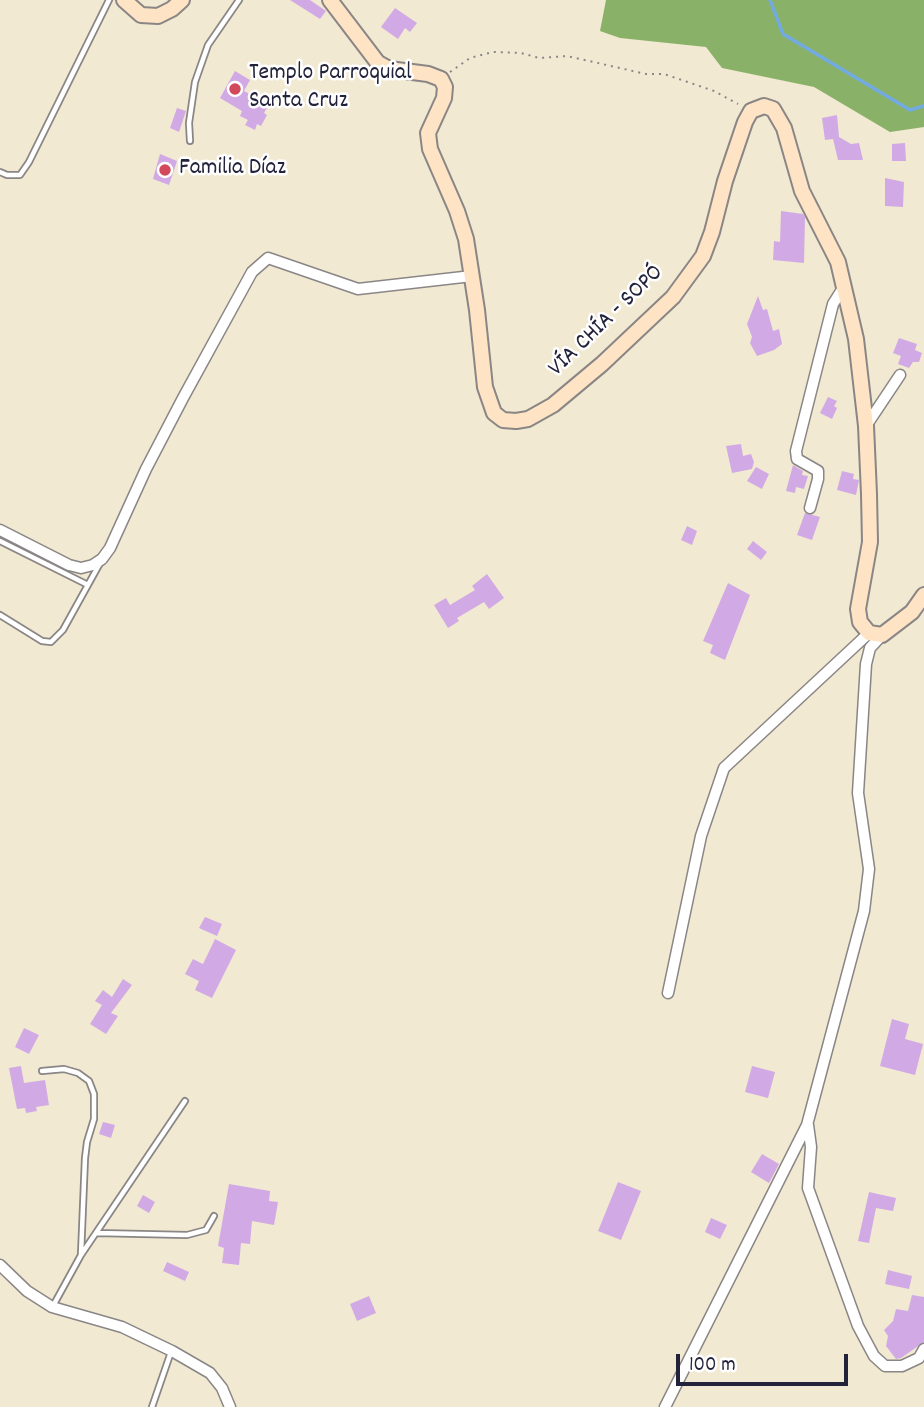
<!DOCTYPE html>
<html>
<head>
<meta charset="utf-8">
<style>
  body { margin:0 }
  #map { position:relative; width:924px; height:1407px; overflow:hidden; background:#f1e9d1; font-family:Dekko,sans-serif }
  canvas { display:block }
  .scale { position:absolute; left:676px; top:1354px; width:172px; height:32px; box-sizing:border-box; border:4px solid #22223b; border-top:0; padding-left:9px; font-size:21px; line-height:24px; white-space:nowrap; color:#22223b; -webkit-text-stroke:5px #fff; paint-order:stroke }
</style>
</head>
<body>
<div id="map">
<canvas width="924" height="1407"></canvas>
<div class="scale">100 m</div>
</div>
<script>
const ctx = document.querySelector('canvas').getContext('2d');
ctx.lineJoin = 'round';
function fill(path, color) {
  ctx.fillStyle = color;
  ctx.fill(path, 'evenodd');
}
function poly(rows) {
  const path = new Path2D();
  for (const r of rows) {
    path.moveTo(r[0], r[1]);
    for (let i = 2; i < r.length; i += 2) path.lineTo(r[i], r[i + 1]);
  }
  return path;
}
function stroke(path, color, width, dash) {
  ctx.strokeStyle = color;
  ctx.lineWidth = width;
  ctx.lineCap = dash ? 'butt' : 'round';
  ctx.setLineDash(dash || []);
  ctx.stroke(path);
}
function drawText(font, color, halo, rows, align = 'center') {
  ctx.font = font + ' Dekko,sans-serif';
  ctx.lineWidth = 5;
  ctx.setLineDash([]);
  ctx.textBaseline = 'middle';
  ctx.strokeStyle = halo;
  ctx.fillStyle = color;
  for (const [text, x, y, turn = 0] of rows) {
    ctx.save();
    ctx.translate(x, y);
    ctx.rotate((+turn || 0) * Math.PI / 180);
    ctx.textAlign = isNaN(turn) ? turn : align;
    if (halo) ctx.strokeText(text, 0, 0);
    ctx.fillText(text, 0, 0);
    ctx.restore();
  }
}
const forest = poly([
  [606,0,924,0,924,127,890,132,814,87,722,68,706,47,620,38,600,31]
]);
const stream = poly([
  [770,0,783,34,910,110,924,106]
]);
const building = poly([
  [290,0,310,0,326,11,320,19],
  [395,8,417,23,410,32,405,28,398,39,381,27],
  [235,71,250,80,244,91,269,104,264,113,267,115,261,126,257,124,255,130,245,125,248,120,240,116,242,111,220,98],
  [177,108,186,111,179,132,170,128],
  [837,115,839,137,851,144,859,143,863,160,838,160,833,139,825,140,822,118],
  [905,143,906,161,892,161,892,144],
  [160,154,177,161,169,185,153,179],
  [885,178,904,182,903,207,885,206],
  [781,211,803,214,805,217,804,263,773,260,774,241,780,242],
  [758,296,763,310,767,309,773,331,779,329,782,344,774,350,757,356,750,343,752,337,747,324],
  [899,338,917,344,915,350,922,353,919,362,913,362,909,368,898,364,901,356,893,353],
  [828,397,837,401,834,406,837,408,832,419,820,413],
  [741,444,743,456,751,454,754,462,752,469,732,473,726,446],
  [793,465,803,471,802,475,808,476,804,489,796,487,795,493,786,491],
  [756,467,769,474,762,489,747,481],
  [842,471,854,474,853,479,859,480,856,495,837,490],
  [805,513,820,517,812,540,797,535],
  [687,526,697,531,692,545,681,540],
  [753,541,767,552,761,560,747,549],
  [487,574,504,598,489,609,484,602,457,618,459,621,448,628,434,605,446,598,450,605,475,590,472,586],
  [728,583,750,595,725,660,710,653,713,645,703,641],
  [205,917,222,924,217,936,199,928],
  [215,939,236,950,212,998,195,990,199,981,185,974,193,959,203,964],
  [123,979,132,985,111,1013,118,1016,106,1034,90,1024,102,1005,95,1001,103,990,112,997],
  [892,1019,909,1024,905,1039,923,1044,915,1075,880,1066],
  [24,1028,39,1035,29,1054,15,1047],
  [21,1066,24,1083,45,1080,49,1105,36,1107,37,1111,26,1113,25,1108,17,1109,9,1068],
  [752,1066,775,1072,768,1098,745,1092],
  [103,1122,115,1125,111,1138,99,1134],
  [762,1154,779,1164,769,1183,751,1172],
  [618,1182,641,1191,621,1240,598,1231],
  [229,1184,270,1191,269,1201,278,1202,274,1225,252,1221,250,1244,241,1243,239,1265,222,1263,224,1248,218,1246],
  [869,1192,896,1198,893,1211,876,1208,869,1243,858,1241],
  [143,1195,155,1202,149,1213,137,1206],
  [711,1218,727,1225,720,1239,705,1232],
  [167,1262,189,1272,185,1281,163,1271],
  [888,1270,912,1276,909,1289,885,1284],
  [912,1295,924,1297,924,1342,901,1358,896,1359,886,1346,888,1336,884,1330,893,1321,896,1309,908,1311],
  [369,1296,376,1313,357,1321,350,1304]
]);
const path = poly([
  [450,72,470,58,493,52,521,53,539,58,567,56,646,74,664,74,714,91,738,104]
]);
const lane = poly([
  [190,141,189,123,195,82,208,45,239,0],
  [0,172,7,175,20,175,29,162,109,0],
  [0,541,88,585],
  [0,615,42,641,51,642,63,630,99,565],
  [42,1071,64,1069,78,1073,89,1081,94,1094,94,1119,87,1142,85,1158,81,1254],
  [97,1233,187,1235,206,1230,214,1216],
  [53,1306,81,1255,185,1101],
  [152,1407,171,1352]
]);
const street = poly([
  [866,426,900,375],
  [810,508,818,479,818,471,797,459,796,451,833,304,845,285],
  [0,530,69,565,81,568,93,565,102,559,110,548,146,469,183,398,252,272,268,258,358,289,472,276],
  [668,993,701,836,724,768,869,633],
  [808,1125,811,1147,808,1188,858,1326,874,1356,885,1366,902,1366,919,1358,924,1349],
  [0,1265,27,1291,52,1307,122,1327,172,1351,210,1373,222,1388,230,1407],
  [665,1407,807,1125,864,911,869,869,858,793,866,664,870,648,882,635]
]);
const secondary = poly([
  [124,0,141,15,158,16,172,9,182,0],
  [330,0,378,63,389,69,428,74,441,79,445,87,444,98,428,133,430,149,457,211,466,239,477,310,485,387,494,413,503,420,516,421,528,419,553,405,602,364,673,297,703,256,712,232,725,181,745,122,751,111,764,106,773,109,784,128,802,191,838,262,856,339,866,426,869,494,870,542,858,609,860,622,869,633,882,635,912,612,924,595]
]);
const markers = [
  [235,89,7,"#d1495b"],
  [165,170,7,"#d1495b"]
];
const poiNames = [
  ["Templo Parroquial",249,75],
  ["Santa Cruz",249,103],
  ["Familia Díaz",179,170]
];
const streetNames = [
  ["VÍA CHÍA - SOPÓ",607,322,-44]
];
fill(forest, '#8ab168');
stroke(stream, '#72abe2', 3.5);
fill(building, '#d1aae5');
stroke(lane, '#8a8686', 8);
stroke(street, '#8a8686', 13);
stroke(secondary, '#8a8686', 18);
stroke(path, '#8a8686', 2, [2, 5]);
stroke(lane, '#fff', 4.5);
stroke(street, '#fff', 10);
stroke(secondary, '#fee4c5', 14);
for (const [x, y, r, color] of markers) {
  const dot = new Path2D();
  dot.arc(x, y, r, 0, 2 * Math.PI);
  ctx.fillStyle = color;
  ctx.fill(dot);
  stroke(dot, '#fff', 2.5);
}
drawText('24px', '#22223b', '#fff', poiNames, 'left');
drawText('24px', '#22223b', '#fff', streetNames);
</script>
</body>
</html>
